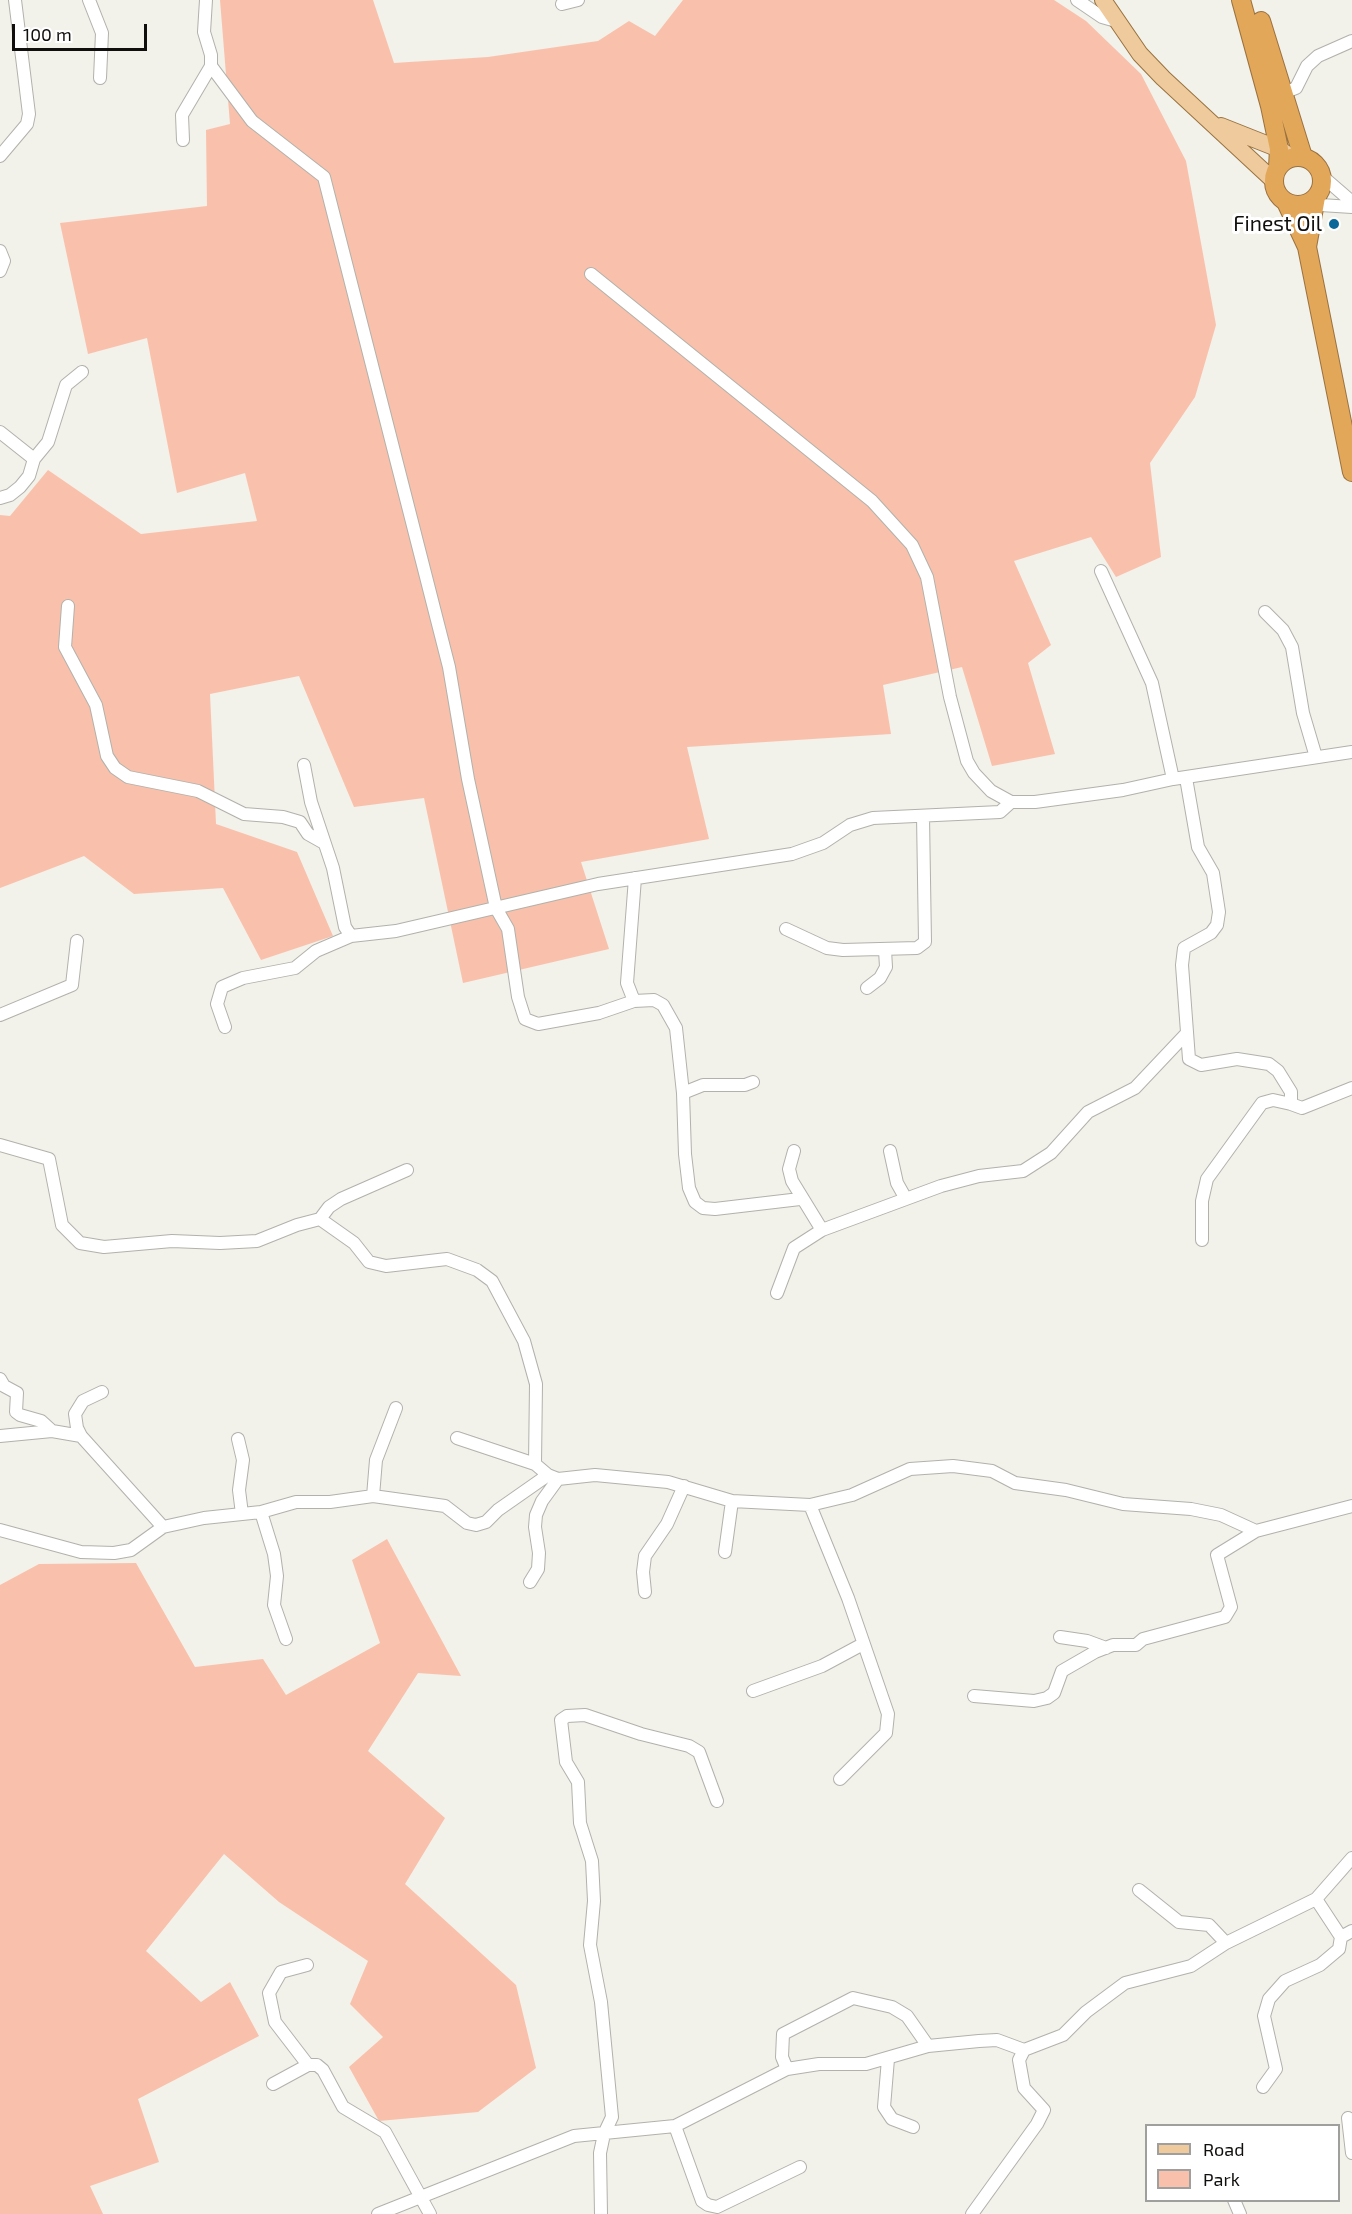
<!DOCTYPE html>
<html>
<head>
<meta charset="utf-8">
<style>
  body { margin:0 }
  #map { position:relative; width:1352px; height:2214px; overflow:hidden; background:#f2f1ea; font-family:"Exo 2",sans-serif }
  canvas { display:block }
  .legend { position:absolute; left:1145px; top:2124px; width:195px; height:78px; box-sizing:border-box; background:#fff; border:2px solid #9f9f9e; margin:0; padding:8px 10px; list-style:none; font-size:18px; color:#100f0d }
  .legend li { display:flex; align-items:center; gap:12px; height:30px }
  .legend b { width:30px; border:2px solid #9f9f9e }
  .scale { position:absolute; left:12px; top:24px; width:135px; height:27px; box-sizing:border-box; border:3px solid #100f0d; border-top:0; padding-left:8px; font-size:18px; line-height:21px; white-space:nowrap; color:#100f0d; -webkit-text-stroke:4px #fff; paint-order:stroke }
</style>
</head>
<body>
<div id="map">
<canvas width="1352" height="2214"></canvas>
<ul class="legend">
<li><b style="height:8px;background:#eeca9c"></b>Road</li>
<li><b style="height:16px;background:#f9c1ab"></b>Park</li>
</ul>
<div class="scale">100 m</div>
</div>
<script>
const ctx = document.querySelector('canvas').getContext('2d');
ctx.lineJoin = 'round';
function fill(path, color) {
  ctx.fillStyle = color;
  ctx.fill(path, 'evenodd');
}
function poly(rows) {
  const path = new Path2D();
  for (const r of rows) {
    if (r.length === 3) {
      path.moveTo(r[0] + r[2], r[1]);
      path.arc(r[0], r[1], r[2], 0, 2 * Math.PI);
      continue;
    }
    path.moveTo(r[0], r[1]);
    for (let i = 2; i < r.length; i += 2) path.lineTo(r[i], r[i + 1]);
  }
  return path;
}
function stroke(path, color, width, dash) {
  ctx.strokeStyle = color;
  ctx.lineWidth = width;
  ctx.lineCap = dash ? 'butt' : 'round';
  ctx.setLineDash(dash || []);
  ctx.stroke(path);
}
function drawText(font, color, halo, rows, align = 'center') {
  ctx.font = font + ' "Exo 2",sans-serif';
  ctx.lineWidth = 6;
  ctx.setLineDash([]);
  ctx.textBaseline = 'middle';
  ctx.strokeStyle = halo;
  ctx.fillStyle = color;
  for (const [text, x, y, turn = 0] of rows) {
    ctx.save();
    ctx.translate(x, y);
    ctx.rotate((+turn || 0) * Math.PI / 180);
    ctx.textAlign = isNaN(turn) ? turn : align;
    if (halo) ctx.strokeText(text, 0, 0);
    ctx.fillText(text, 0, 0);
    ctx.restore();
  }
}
const green = poly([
  [220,0,373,0,394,63,488,57,598,41,629,21,655,36,683,0,1054,0,1086,21,1141,74,1186,161,1216,325,1195,397,1150,463,1161,557,1116,577,1091,537,1014,561,1051,645,1028,663,1055,754,992,766,962,667,883,685,891,734,687,747,709,839,581,862,609,949,463,983,424,798,354,807,299,676,210,694,216,824,297,852,333,936,261,960,223,888,134,894,84,856,0,888,0,515,10,516,48,470,141,534,257,521,245,473,177,493,147,338,88,354,60,223,207,206,206,130,230,124],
  [387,1539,461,1676,418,1673,368,1751,445,1818,405,1884,516,1985,536,2068,478,2112,379,2121,349,2067,383,2037,350,2004,368,1961,279,1902,224,1854,146,1951,201,2002,230,1982,259,2036,138,2099,159,2162,90,2186,103,2214,0,2214,0,1585,39,1564,136,1563,195,1667,263,1659,286,1695,380,1643,352,1560]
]);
const minor = poly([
  [89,0,102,33,100,78],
  [1077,0,1102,17,1116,21],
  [562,4,578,0],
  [211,66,252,121,324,177,449,667,468,779,496,908,508,929,518,997,525,1019,538,1024,599,1013,634,1001],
  [1283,93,1296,88,1307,66,1318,56,1352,41],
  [183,140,182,115,211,66,211,55,204,32,206,0],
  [0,156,27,124,29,114,15,0],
  [1322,176,1352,202],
  [1305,204,1352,207],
  [0,251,4,261,0,271],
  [591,274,872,501,912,545,927,577,950,697,967,761,974,773,991,791,1011,802],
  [0,432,34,459,48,442,66,385,82,372],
  [0,498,10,495,20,487,29,476,34,459],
  [1101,571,1152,683,1173,779],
  [68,606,65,647,96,705,107,756,115,768,128,777,198,791,244,814,283,817,300,822,308,834,324,843],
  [1265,612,1283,630,1292,647,1303,713,1316,757],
  [304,765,311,802,333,868,345,927,351,936],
  [1186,778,1198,847,1213,873,1219,912,1217,925,1211,933,1184,948,1182,965,1189,1059,1201,1065,1237,1059,1269,1064,1278,1071,1291,1092,1291,1104,1302,1108,1352,1088],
  [635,878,627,983,634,1001,654,1000,663,1005,676,1028,683,1093,685,1154,689,1188,695,1202,703,1208,715,1209,800,1199],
  [786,929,827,948,843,950,917,948,925,942,923,816],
  [867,988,880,978,886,967,885,950],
  [0,1015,72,985,77,941],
  [225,1027,217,1004,222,987,243,978,295,968,316,951,351,936,396,931,598,884,792,854,823,843,850,825,873,818,1000,812,1011,802,1035,802,1123,790,1173,779,1352,752],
  [683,1093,703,1085,745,1085,753,1082],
  [0,1145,49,1159,62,1225,80,1243,104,1247,172,1241,220,1243,257,1241,297,1225,320,1219,354,1243,369,1262,386,1266,447,1259,477,1270,492,1281,524,1341,536,1384,535,1464,548,1475,558,1479,595,1475,668,1482,732,1501,810,1505,852,1495,910,1469,953,1466,992,1471,1015,1483,1066,1490,1123,1504,1191,1509,1221,1515,1256,1531,1352,1506],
  [794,1151,789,1169,792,1181,822,1230],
  [890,1151,897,1183,906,1199],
  [320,1219,329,1207,341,1199,407,1170],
  [1202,1240,1202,1201,1207,1179,1262,1103,1273,1100,1291,1104],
  [777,1293,794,1248,822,1230,941,1186,979,1176,1023,1171,1051,1153,1088,1112,1135,1088,1186,1034],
  [0,1379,4,1386,17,1393,16,1412,20,1415,41,1421,52,1431,81,1436],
  [102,1392,83,1401,75,1414,77,1428,81,1436,163,1527],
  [0,1436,52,1431],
  [457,1438,535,1464],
  [238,1439,243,1460,239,1490,242,1514],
  [373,1496,376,1460,396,1408],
  [810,1505,848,1598,888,1714,886,1733,840,1779],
  [261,1512,274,1554,277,1576,274,1605,286,1639],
  [0,1530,81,1552,114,1553,131,1550,163,1527,204,1518,261,1512,296,1502,330,1502,373,1496,445,1506,467,1523,476,1525,486,1522,498,1510,548,1475],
  [725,1552,732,1501],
  [530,1582,538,1569,539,1553,535,1527,536,1515,542,1501,558,1479],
  [645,1592,643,1572,645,1556,667,1524,684,1486],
  [1060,1637,1087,1641,1106,1648],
  [753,1691,822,1666,863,1644],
  [974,1696,1034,1701,1047,1698,1054,1693,1062,1671,1095,1652,1113,1645,1136,1645,1143,1639,1225,1617,1231,1607,1217,1555,1256,1531],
  [1139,1890,1179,1922,1209,1925,1226,1943],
  [1316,1899,1341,1937],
  [307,1965,281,1972,269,1993,275,2022,308,2065],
  [888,2059,884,2107,892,2119,913,2127],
  [787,2069,782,2057,783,2034,853,1998,892,2007,907,2016,928,2046],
  [273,2084,308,2065,317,2065,323,2070,343,2107,385,2132,430,2214],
  [1263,2087,1276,2069,1264,2016,1269,1999,1285,1981,1320,1965,1339,1949,1341,1937,1352,1931],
  [1348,2118,1352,2153],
  [675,2126,702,2201,708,2205,717,2207,800,2167],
  [1234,2200,1240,2214],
  [378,2214,574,2136,675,2126,787,2069,819,2064,866,2064,928,2046,979,2041,997,2040,1024,2050,1063,2035,1086,2012,1125,1983,1191,1966,1226,1943,1316,1899,1352,1858],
  [601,2214,600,2153,604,2134,612,2117,601,2002,590,1945,594,1901,592,1861,580,1823,578,1782,566,1762,561,1720,567,1716,585,1715,641,1734,689,1746,699,1752,717,1801],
  [972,2214,1037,2124,1044,2110,1024,2088,1019,2060,1024,2050]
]);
const major = poly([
  [1103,0,1140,54,1163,78,1274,181],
  [1221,126,1279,149,1291,157]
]);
const highway = poly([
  [1241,0,1270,106,1279,149,1278,167],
  [1261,21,1303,157],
  [1298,181,24],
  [1286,202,1307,247,1352,472],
  [1307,247,1316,197]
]);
const markers = [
  [1334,224,6,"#0a6797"]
];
const poiNames = [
  ["Finest Oil",1322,224]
];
fill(green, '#f9c1ab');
stroke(minor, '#b2b1ab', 14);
stroke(major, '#99723f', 18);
stroke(highway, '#99723f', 20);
stroke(minor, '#fff', 12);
stroke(major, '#eeca9c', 16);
stroke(highway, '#e3a75a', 18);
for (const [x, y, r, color] of markers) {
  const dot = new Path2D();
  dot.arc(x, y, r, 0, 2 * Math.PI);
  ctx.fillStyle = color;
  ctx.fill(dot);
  stroke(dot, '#fff', 2);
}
drawText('21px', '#100f0d', '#fff', poiNames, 'right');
</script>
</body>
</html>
